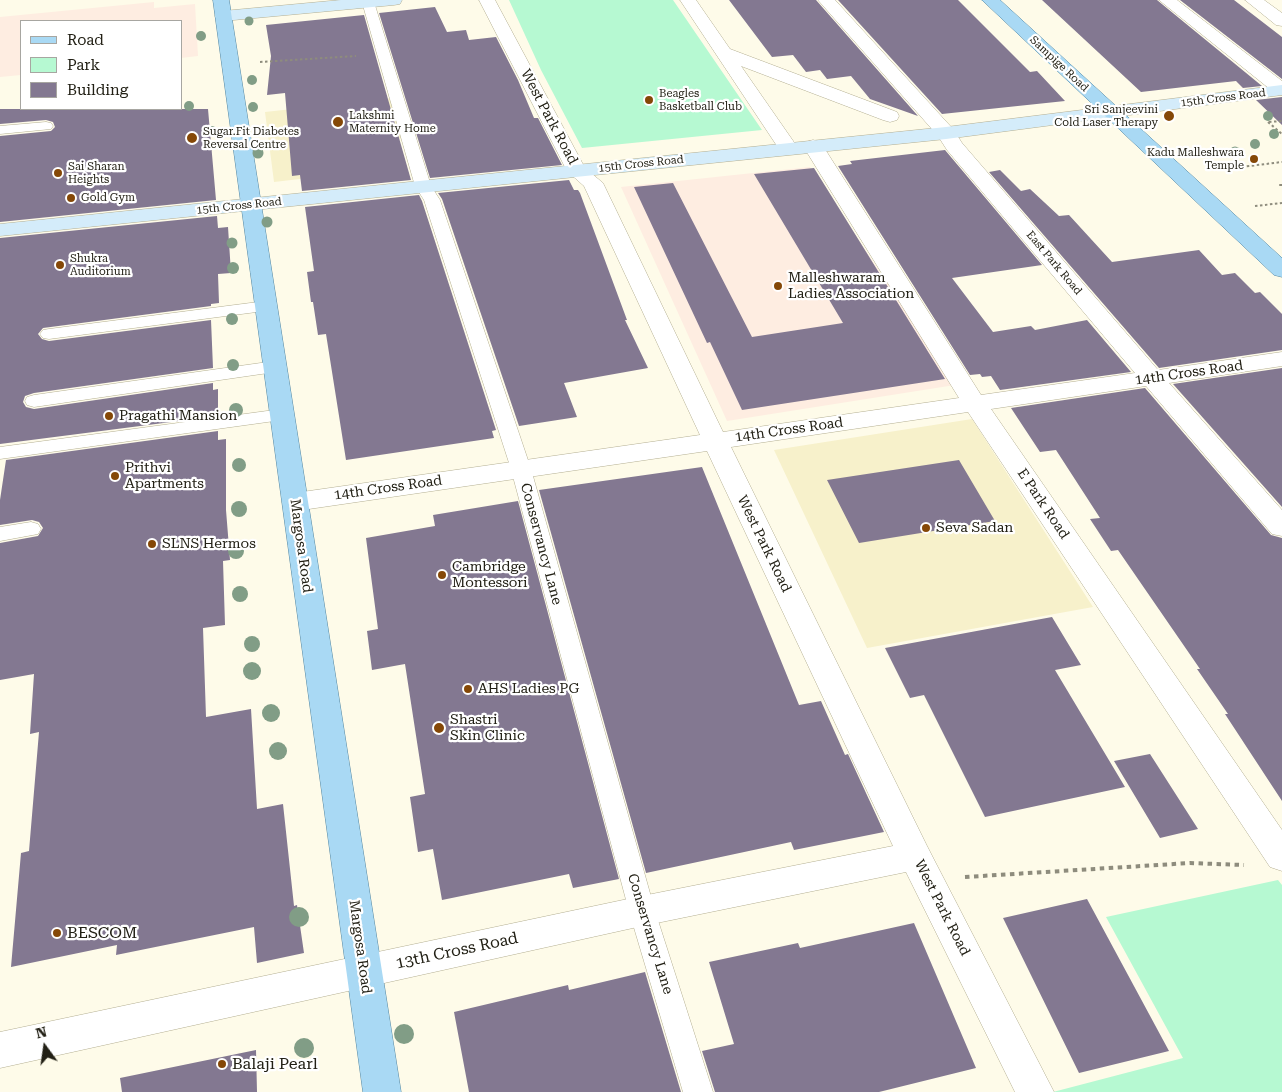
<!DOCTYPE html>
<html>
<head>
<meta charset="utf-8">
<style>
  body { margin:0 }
  #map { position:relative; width:1282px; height:1092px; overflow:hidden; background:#fefbe9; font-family:"Roboto Serif",serif }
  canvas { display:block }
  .legend { position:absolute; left:20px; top:20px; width:162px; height:90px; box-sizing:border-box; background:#fff; border:1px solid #a7a6a1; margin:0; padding:6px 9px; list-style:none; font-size:15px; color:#222015 }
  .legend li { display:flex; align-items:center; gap:10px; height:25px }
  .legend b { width:25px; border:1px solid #a7a6a1 }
  .north { position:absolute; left:20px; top:1022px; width:50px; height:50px; -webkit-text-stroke:4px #fff; paint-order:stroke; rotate:346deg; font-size:14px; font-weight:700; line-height:20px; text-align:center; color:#222015 }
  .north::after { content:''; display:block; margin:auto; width:18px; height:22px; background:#222015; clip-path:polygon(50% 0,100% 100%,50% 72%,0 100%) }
</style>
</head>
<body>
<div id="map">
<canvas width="1282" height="1092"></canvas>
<ul class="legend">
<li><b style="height:6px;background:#a9d9f4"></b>Road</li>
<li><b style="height:14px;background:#b6f9d2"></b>Park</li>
<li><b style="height:14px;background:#837891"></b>Building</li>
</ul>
<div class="north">N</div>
</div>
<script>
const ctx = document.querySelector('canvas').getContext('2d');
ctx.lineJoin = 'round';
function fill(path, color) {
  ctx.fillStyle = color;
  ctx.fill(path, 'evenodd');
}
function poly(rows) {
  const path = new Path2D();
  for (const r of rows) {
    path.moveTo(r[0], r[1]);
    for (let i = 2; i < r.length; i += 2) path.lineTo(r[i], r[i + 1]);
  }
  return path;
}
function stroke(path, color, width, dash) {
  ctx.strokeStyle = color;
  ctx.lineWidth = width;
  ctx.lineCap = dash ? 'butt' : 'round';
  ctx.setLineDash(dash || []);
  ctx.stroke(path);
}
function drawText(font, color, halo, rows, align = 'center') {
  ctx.font = font + ' "Roboto Serif",serif';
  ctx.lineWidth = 4.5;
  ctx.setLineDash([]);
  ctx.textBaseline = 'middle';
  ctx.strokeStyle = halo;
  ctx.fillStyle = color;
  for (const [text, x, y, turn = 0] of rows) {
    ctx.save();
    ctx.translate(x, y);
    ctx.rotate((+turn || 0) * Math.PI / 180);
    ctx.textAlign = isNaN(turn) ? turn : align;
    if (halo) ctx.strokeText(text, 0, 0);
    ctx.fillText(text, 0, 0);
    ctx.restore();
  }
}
const built = poly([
  [393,98,404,138,312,149,317,177,274,182,265,112],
  [972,419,1093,607,867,648,774,450]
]);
const education = poly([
  [154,2,154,8,195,4,198,56,181,58,181,21,21,21,21,75,0,77,0,17],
  [810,167,955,385,727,421,621,187]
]);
const green = poly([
  [509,0,673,0,762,130,582,148,541,70],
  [1278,880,1282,885,1282,1092,1053,1092,1183,1058,1106,917]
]);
const building = poly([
  [729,0,816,0,918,116,870,99,851,76,827,79,820,70,806,72,793,55,772,57],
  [838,0,958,0,1030,72,1037,71,1065,101,942,114],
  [1042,0,1157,0,1262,86,1243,88,1236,81,1141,92],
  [1180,0,1234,0,1282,37,1282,79],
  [435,7,447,32,466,30,469,40,496,37,518,80,534,118,538,118,562,165,430,178,379,13],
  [364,15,411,180,302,191,300,175,292,176,285,93,267,95,271,56,266,25],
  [1282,97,1282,125,1256,100],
  [0,109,208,109,216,200,0,222,0,136,51,131,55,127,53,122,46,120,0,124],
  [945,150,1042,265,952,278,993,332,1031,326,1035,330,1087,320,1131,372,1000,390,991,376,982,377,980,374,970,375,838,166,852,164,850,161],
  [814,168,945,379,742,410,710,342,707,343,634,187,673,183,752,337,843,323,754,174],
  [1000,170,1021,191,1030,189,1059,216,1069,215,1112,262,1199,250,1222,275,1235,273,1255,293,1260,292,1282,314,1282,350,1159,368,989,172],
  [569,180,574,190,578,190,580,193,627,320,625,320,648,368,564,383,577,417,519,426,442,199,438,193],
  [419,195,422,201,496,430,492,431,494,438,346,460,326,334,318,335,313,302,311,302,307,272,314,271,305,207],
  [217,216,218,228,228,227,231,273,218,274,219,303,211,304,211,306,43,328,38,334,42,339,49,341,211,320,213,368,34,393,25,396,23,402,26,407,34,409,213,383,213,390,218,389,218,416,0,444,0,238],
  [1282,368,1282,507,1173,384],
  [1145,388,1271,535,1282,538,1282,801,1225,714,1228,714,1197,669,1200,669,1118,550,1111,551,1090,519,1100,518,1056,450,1040,452,1011,408],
  [218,431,218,440,226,439,226,510,230,560,223,561,225,625,203,628,206,717,251,709,257,809,283,804,294,906,297,905,304,953,257,963,254,927,116,955,117,945,11,967,21,853,29,851,39,732,30,734,34,674,0,680,0,543,38,536,43,528,39,522,32,520,0,525,0,500,6,460],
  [959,460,995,521,859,543,827,480],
  [702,467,799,705,821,701,845,755,848,754,884,832,794,850,791,842,646,873,539,490],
  [518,501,619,879,573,888,569,874,442,900,433,849,418,852,410,797,425,794,405,664,372,670,367,631,378,629,366,538,435,526,433,515],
  [1052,617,1081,665,1055,670,1125,787,985,817,924,695,910,698,885,648],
  [1150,754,1198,829,1160,838,1114,761],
  [1087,899,1169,1051,1079,1073,1003,918],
  [914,923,976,1068,879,1092,715,1092,702,1051,734,1044,709,962,798,943,800,948],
  [645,972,681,1092,469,1092,454,1012,568,985,569,990],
  [256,1050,257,1092,122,1092,120,1078]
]);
const pathFar1 = poly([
  [260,62,356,56],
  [1268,122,1282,134],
  [1269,122,1282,121],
  [1217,170,1282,162],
  [1282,185,1280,185,1282,187],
  [1255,206,1282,203]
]);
const path = poly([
  [965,877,1190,863,1244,865]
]);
const lane = poly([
  [363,0,373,0,374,2,431,186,440,200,531,469,655,911,713,1092,683,1092,629,911,511,469,424,200,415,186,362,2,363,0],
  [46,122,51,123,53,126,51,129,0,134,0,126,46,122],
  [266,301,272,302,275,306,272,310,49,339,43,338,40,334,43,330,49,329,266,301],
  [275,361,282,363,284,367,282,371,34,407,27,405,25,401,27,397,34,395,275,361],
  [282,409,289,411,292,415,289,419,0,459,0,447,282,409],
  [31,522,38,524,41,529,38,534,0,541,0,527,31,522]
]);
const street = poly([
  [479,0,495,0,585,168,603,183,723,432,959,398,803,146,806,142,813,140,820,142,823,146,981,395,1135,373,947,150,938,136,818,0,835,0,953,129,962,143,1158,370,1282,352,1282,366,1169,383,1282,510,1282,536,1272,534,1146,386,991,409,1282,830,1282,871,1270,867,968,412,731,447,927,846,1054,1092,1015,1092,906,872,642,926,0,1068,0,1032,642,896,893,846,707,451,295,511,286,508,282,502,286,496,295,493,700,435,584,186,567,171,479,0],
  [680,0,696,0,730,49,897,112,899,116,897,120,890,122,883,120,741,66,798,148,795,152,788,154,781,152,680,0],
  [1159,0,1177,0,1282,81,1282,95,1276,94,1159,0],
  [1245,0,1264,0,1282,13,1282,26,1276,25,1245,0]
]);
const secondary = poly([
  [341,0,402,0,400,4,394,5,223,21,217,20,215,16,217,12,223,11,341,0],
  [1282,85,1282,95,946,139,0,236,0,224,946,127,1282,85]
]);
const primary = poly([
  [213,0,229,0,401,1092,363,1092,213,0],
  [982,0,1000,0,1282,258,1282,277,1274,275,982,0]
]);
const trees = [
  [249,21,4.5],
  [201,36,5],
  [252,80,5],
  [189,106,5],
  [253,107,5],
  [1268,116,5],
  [212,131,5],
  [1274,134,5],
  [1255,144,5],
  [1235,152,5.5],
  [258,153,5.5],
  [267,222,5.5],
  [232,243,5.5],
  [233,268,6],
  [232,319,6],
  [233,365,6],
  [236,410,7],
  [239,465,7],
  [239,509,8],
  [236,551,8],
  [240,594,8],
  [252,644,8],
  [252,671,9],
  [271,713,9],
  [278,751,9],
  [299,917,10],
  [404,1034,10],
  [304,1048,10]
];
const markers = [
  [649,100,5,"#854807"],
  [1169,116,6,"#854807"],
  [338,122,6,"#854807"],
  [192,138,6,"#854807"],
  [1254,159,5,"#854807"],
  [58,173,5,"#854807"],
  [71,198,5,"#854807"],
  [60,265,5,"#854807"],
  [778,286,5,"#854807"],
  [109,416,5,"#854807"],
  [115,476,5,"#854807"],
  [926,528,5,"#854807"],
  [152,544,5,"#854807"],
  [442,575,5,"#854807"],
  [468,689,5,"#854807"],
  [439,728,6,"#854807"],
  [57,933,5,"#854807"],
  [222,1064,5,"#854807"]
];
const farStreetnames = [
  ["Sampige Road",1059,64,43],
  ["15th Cross Road",1223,98,-7],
  ["15th Cross Road",641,164,-6],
  ["15th Cross Road",239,206,-6],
  ["East Park Road",1054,263,50]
];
const farPoinames = [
  ["Beagles",659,94],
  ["Basketball Club",659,107],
  ["Sri Sanjeevini",1158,110,"right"],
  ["Cold Laser Therapy",1158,123,"right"],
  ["Lakshmi",349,116],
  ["Maternity Home",349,129],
  ["Sugar.Fit Diabetes",203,132],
  ["Reversal Centre",203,145],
  ["Kadu Malleshwara",1244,153,"right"],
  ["Temple",1244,166,"right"],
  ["Sai Sharan",68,167],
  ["Heights",68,180],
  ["Gold Gym",81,198],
  ["Shukra",70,259],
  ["Auditorium",70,272]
];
const streetNames = [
  ["West Park Road",549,117,62],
  ["14th Cross Road",1189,373,-8],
  ["14th Cross Road",789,430,-8],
  ["14th Cross Road",388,488,-8],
  ["E Park Road",1043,504,56],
  ["Conservancy Lane",541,544,75],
  ["West Park Road",764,544,64],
  ["Margosa Road",301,546,82],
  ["West Park Road",942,908,63],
  ["Conservancy Lane",650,934,73],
  ["Margosa Road",360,947,82]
];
const poiNames = [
  ["Malleshwaram",788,278],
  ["Ladies Association",788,294],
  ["Pragathi Mansion",119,416],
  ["Prithvi",125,468],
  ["Apartments",125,484],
  ["Seva Sadan",936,528],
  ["SLNS Hermos",162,544],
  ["Cambridge",452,567],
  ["Montessori",452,583],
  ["AHS Ladies PG",478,689],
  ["Shastri",450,720],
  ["Skin Clinic",450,736]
];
const nearPoinames = [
  ["BESCOM",67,933],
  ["Balaji Pearl",232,1064]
];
const nearStreetnames = [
  ["13th Cross Road",457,951,-12]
];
fill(built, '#f7f1cb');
fill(education, '#feede1');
fill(green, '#b6f9d2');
fill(building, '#837891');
stroke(lane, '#b4af92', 1);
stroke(street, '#b4af92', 1);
stroke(secondary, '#b4af92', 1);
stroke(primary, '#5587a1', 1);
stroke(pathFar1, '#8e8c7d', 2, [2.5, 2.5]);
stroke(path, '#8e8c7d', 4, [4.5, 4.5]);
fill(lane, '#fff');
fill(street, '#fff');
fill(secondary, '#d4ecfa');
fill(primary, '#a9d9f4');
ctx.fillStyle = '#819d86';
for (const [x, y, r] of trees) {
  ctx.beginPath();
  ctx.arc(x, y, r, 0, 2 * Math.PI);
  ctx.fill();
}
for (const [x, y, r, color] of markers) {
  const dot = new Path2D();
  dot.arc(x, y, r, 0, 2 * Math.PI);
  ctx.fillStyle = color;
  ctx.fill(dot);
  stroke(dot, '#fff', 2);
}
drawText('11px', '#222015', '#fff', farStreetnames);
drawText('11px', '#222015', '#fff', farPoinames, 'left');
drawText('14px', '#222015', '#fff', streetNames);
drawText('14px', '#222015', '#fff', poiNames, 'left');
drawText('16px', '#222015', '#fff', nearPoinames, 'left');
drawText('16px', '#222015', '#fff', nearStreetnames);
</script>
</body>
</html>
